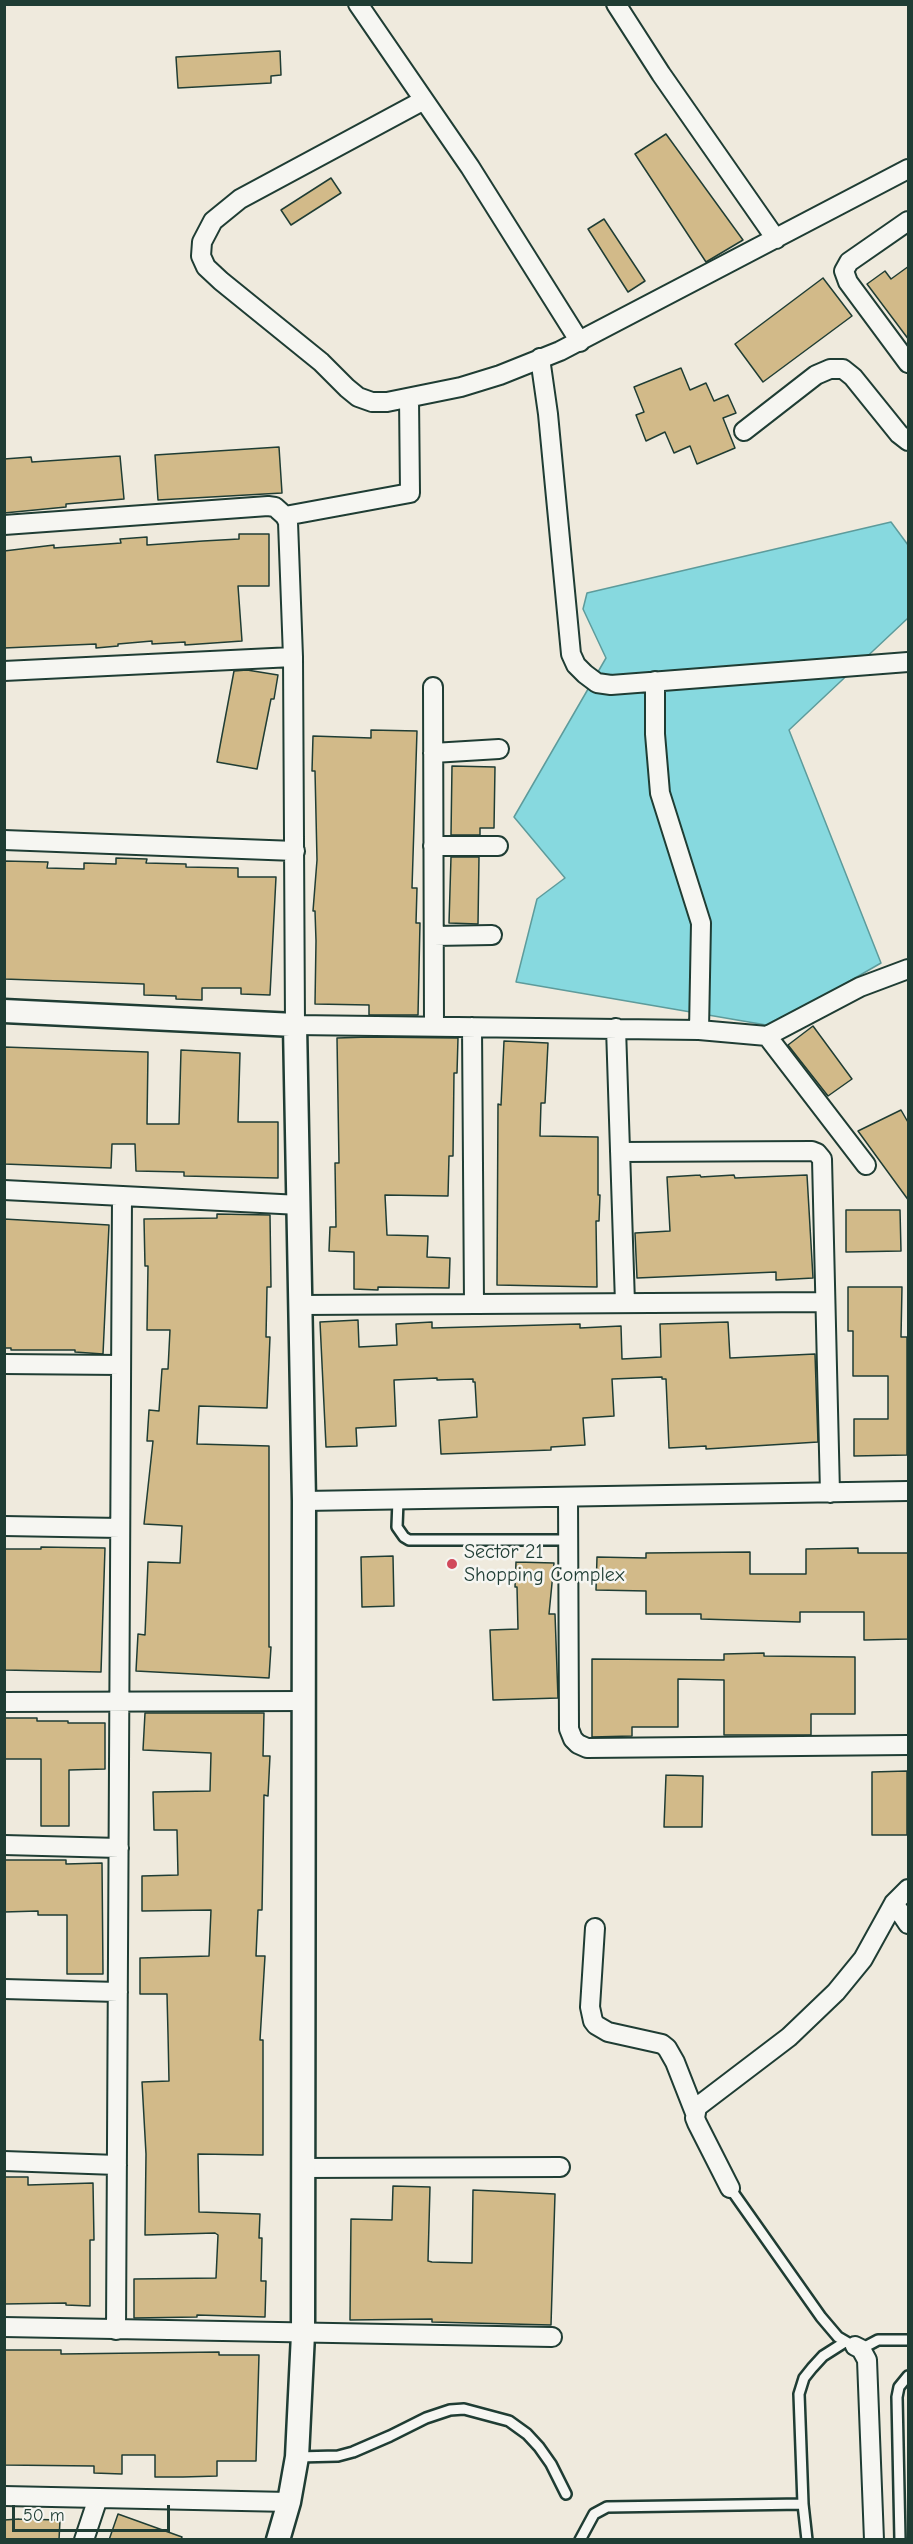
<!DOCTYPE html>
<html>
<head>
<meta charset="utf-8">
<style>
  body { margin:0 }
  #map { position:relative; width:913px; height:2544px; overflow:hidden; background:#efeadd; font-family:"Comic Neue",sans-serif }
  canvas { display:block }
  .frame { position:absolute; inset:0; border:6px solid #1f3d34; pointer-events:none }
  .scale { position:absolute; left:12px; top:2505px; width:158px; height:27px; box-sizing:border-box; border:3px solid #1f3d34; border-top:0; padding-left:8px; font-size:18px; line-height:21px; white-space:nowrap; color:#1f3d34; -webkit-text-stroke:4px #f6f6f2; paint-order:stroke }
</style>
</head>
<body>
<div id="map">
<canvas width="913" height="2544"></canvas>
<div class="frame"></div>
<div class="scale">50 m</div>
</div>
<script>
const ctx = document.querySelector('canvas').getContext('2d');
ctx.lineJoin = 'round';
function fill(path, color) {
  ctx.fillStyle = color;
  ctx.fill(path, 'evenodd');
}
function poly(rows) {
  const path = new Path2D();
  for (const r of rows) {
    path.moveTo(r[0], r[1]);
    for (let i = 2; i < r.length; i += 2) path.lineTo(r[i], r[i + 1]);
  }
  return path;
}
function stroke(path, color, width, dash) {
  ctx.strokeStyle = color;
  ctx.lineWidth = width;
  ctx.lineCap = dash ? 'butt' : 'round';
  ctx.setLineDash(dash || []);
  ctx.stroke(path);
}
function drawText(font, color, halo, rows, align = 'center') {
  ctx.font = font + ' "Comic Neue",sans-serif';
  ctx.lineWidth = 5;
  ctx.setLineDash([]);
  ctx.textBaseline = 'middle';
  ctx.strokeStyle = halo;
  ctx.fillStyle = color;
  for (const [text, x, y, turn = 0] of rows) {
    ctx.save();
    ctx.translate(x, y);
    ctx.rotate((+turn || 0) * Math.PI / 180);
    ctx.textAlign = isNaN(turn) ? turn : align;
    if (halo) ctx.strokeText(text, 0, 0);
    ctx.fillText(text, 0, 0);
    ctx.restore();
  }
}
const water = poly([
  [891,522,908,545,908,618,789,730,881,963,772,1026,516,982,537,899,565,878,514,817,606,658,583,609,587,593,891,522]
]);
const building = poly([
  [280,51,281,75,271,76,271,83,178,88,176,57,280,51],
  [666,134,743,240,706,262,635,154,666,134],
  [331,178,341,193,291,225,281,210,331,178],
  [604,219,645,281,628,292,588,229,604,219],
  [909,266,909,340,867,284,885,271,891,279,909,266],
  [823,278,852,316,763,382,735,344,823,278],
  [681,368,690,390,706,383,714,401,728,395,736,413,723,418,735,448,697,464,690,446,674,453,665,432,646,441,636,415,644,412,634,387,681,368],
  [279,447,282,493,158,500,155,455,279,447],
  [120,456,124,499,66,504,66,507,4,513,4,459,31,457,32,462,120,456],
  [239,534,269,534,269,586,238,586,242,641,185,645,185,642,152,644,152,641,118,644,118,646,96,648,96,644,4,648,4,551,54,545,54,548,121,543,120,539,147,537,147,545,203,541,239,539,239,534],
  [247,670,278,675,274,699,271,699,257,769,217,762,234,671,247,670],
  [371,730,417,731,412,888,417,888,416,923,420,923,418,1015,369,1015,369,1005,315,1004,316,941,315,911,313,911,317,860,315,771,312,771,313,736,371,738,371,730],
  [452,766,495,767,494,828,480,828,480,835,451,835,452,766],
  [451,857,479,857,478,924,449,923,451,857],
  [116,858,147,859,146,863,186,864,186,867,238,868,238,877,276,877,270,995,241,994,241,988,202,988,202,1000,176,999,176,996,144,995,144,984,4,979,4,861,48,862,47,868,84,869,84,863,116,864,116,858],
  [813,1026,852,1079,828,1096,788,1045,813,1026],
  [369,1037,458,1038,457,1073,454,1073,453,1156,449,1156,448,1196,385,1195,387,1235,428,1236,427,1257,450,1258,449,1288,378,1287,378,1290,354,1289,354,1252,329,1251,330,1227,336,1227,335,1163,339,1163,337,1038,369,1037],
  [504,1041,548,1043,545,1103,541,1103,540,1136,598,1137,598,1195,600,1195,599,1221,596,1221,597,1287,497,1285,498,1104,501,1105,504,1041],
  [4,1047,148,1052,147,1124,179,1124,181,1050,240,1053,238,1122,278,1122,278,1178,184,1176,184,1172,136,1171,135,1144,112,1144,111,1168,4,1164,4,1047],
  [901,1110,909,1124,909,1201,858,1131,901,1110],
  [700,1175,701,1177,734,1175,735,1178,807,1175,813,1278,776,1280,776,1272,637,1278,635,1233,670,1231,667,1177,700,1175],
  [846,1210,900,1210,901,1251,846,1252,846,1210],
  [217,1214,270,1215,271,1287,267,1287,266,1337,270,1337,267,1408,199,1406,197,1444,269,1446,269,1647,271,1647,269,1678,136,1671,138,1634,145,1635,148,1562,180,1563,182,1526,144,1524,153,1441,147,1441,149,1410,159,1411,162,1369,168,1369,170,1330,147,1330,148,1266,145,1266,144,1219,217,1218,217,1214],
  [4,1219,109,1225,103,1354,75,1352,75,1350,11,1350,11,1348,4,1348,4,1219],
  [848,1287,902,1287,901,1337,907,1337,907,1455,854,1456,854,1419,888,1419,888,1376,853,1376,853,1331,848,1331,848,1287],
  [358,1320,359,1347,397,1345,396,1324,432,1322,432,1328,580,1324,580,1328,621,1326,622,1359,661,1357,660,1324,728,1322,730,1358,815,1354,818,1442,706,1449,706,1446,669,1448,666,1379,662,1379,662,1377,612,1379,614,1416,583,1418,585,1445,551,1447,551,1450,441,1454,439,1420,477,1417,475,1382,473,1382,473,1379,437,1380,437,1378,394,1380,396,1426,356,1428,357,1446,326,1447,320,1322,358,1320],
  [41,1547,105,1548,101,1672,4,1670,4,1549,41,1549,41,1547],
  [858,1548,858,1553,908,1553,908,1639,864,1640,864,1612,800,1612,800,1622,701,1619,701,1614,646,1614,646,1591,596,1590,597,1557,646,1558,646,1553,750,1552,750,1574,806,1574,806,1549,858,1548],
  [393,1556,394,1606,362,1607,361,1557,393,1556],
  [516,1562,554,1563,549,1614,555,1614,558,1698,493,1700,490,1630,518,1629,517,1587,515,1587,516,1562],
  [764,1653,764,1656,855,1657,855,1714,811,1714,811,1735,724,1735,724,1680,678,1679,678,1727,632,1727,632,1736,592,1737,592,1659,724,1660,724,1654,764,1653],
  [145,1713,264,1713,263,1756,270,1756,268,1796,264,1795,262,1910,258,1910,256,1956,265,1956,260,2040,263,2040,263,2155,198,2154,199,2212,260,2214,259,2238,262,2238,261,2281,266,2281,265,2317,197,2315,197,2317,134,2318,134,2279,216,2278,218,2235,215,2233,145,2235,146,2154,142,2082,169,2081,168,2034,167,1994,140,1994,140,1958,209,1956,211,1910,142,1911,142,1876,178,1875,177,1830,154,1830,153,1792,210,1791,211,1753,143,1750,145,1713],
  [4,1718,37,1718,37,1721,68,1721,68,1723,105,1723,105,1769,69,1770,69,1826,41,1826,41,1759,4,1759,4,1718],
  [907,1771,907,1835,872,1835,872,1772,907,1771],
  [666,1775,703,1776,702,1827,664,1827,666,1775],
  [4,1860,66,1860,66,1864,102,1863,103,1974,67,1974,67,1915,38,1915,38,1911,4,1912,4,1860],
  [4,2177,28,2177,28,2185,93,2183,94,2240,90,2240,90,2306,66,2305,66,2303,4,2304,4,2177],
  [393,2186,430,2187,428,2261,432,2262,472,2263,473,2190,555,2194,551,2325,432,2322,432,2319,350,2320,351,2219,392,2220,393,2186],
  [4,2350,61,2350,61,2354,219,2352,219,2355,259,2355,256,2461,217,2461,217,2476,183,2477,155,2477,155,2455,122,2455,122,2474,94,2473,94,2466,4,2465,4,2350],
  [118,2514,182,2537,181,2540,109,2540,118,2514],
  [19,2519,60,2520,59,2540,4,2540,4,2520,19,2519]
]);
const service = poly([
  [398,1500,397,1527,404,1537,409,1540,568,1540],
  [730,2188,821,2317,838,2337,850,2344],
  [861,2349,878,2340,908,2340],
  [297,2457,338,2456,353,2452,390,2436,426,2418,450,2410,464,2409,509,2421,527,2434,539,2447,551,2464,566,2494],
  [580,2540,594,2514,607,2507,803,2504],
  [807,2540,803,2504,799,2394,804,2378,812,2368,823,2356,845,2342],
  [900,2540,897,2397,899,2387,908,2376]
]);
const minor = poly([
  [358,4,470,167,580,342],
  [616,4,661,74,776,239],
  [424,100,240,199,213,221,202,242,201,256,206,267,221,281,321,362,347,388,358,397,372,402,387,402,461,387,500,375,560,351,908,169],
  [908,221,849,262,844,271,848,282,908,363],
  [540,358,548,414,571,654,576,665,585,674,597,683,611,685,908,662],
  [744,431,816,375,830,369,843,369,853,377,899,434,908,441],
  [285,516,410,493,409,398],
  [4,525,268,506,275,507,285,516,288,522,293,657,295,1025,699,1030,767,1036,860,987,908,969],
  [4,671,293,657],
  [655,681,655,734,660,793,701,923,699,1030],
  [433,687,434,1026],
  [433,753,499,749],
  [4,840,295,851],
  [433,846,498,846],
  [434,936,492,935],
  [472,1027,474,1304],
  [616,1028,625,1303],
  [767,1036,866,1165],
  [620,1152,812,1151,817,1153,822,1159,830,1493],
  [4,1190,300,1205],
  [301,1305,825,1302],
  [4,1364,121,1365],
  [568,1497,569,1729,573,1739,578,1744,587,1748,908,1745],
  [304,1501,908,1491],
  [4,1526,120,1528],
  [4,1702,303,1701],
  [4,1845,119,1848],
  [894,1903,908,1924],
  [595,1928,590,2007,593,2021,596,2025,608,2032,662,2044,667,2048,675,2062,695,2113],
  [4,1989,118,1992],
  [4,2161,117,2165],
  [303,2168,560,2167],
  [730,2188,697,2123,695,2118,697,2107,789,2037,836,1992,863,1959,894,1903,908,1889],
  [4,2327,552,2337],
  [116,2330,122,1196],
  [855,2346,861,2349,867,2360,874,2540],
  [4,2496,289,2502],
  [84,2540,98,2498]
]);
const tertiary = poly([
  [4,1011,295,1025,304,1501,303,2334,297,2457,289,2502,278,2540]
]);
const markers = [
  [452,1564,6,"#d1495b"]
];
const poiNames = [
  ["Sector 21",464,1552],
  ["Shopping Complex",464,1575]
];
fill(water, '#87d9df');
stroke(water, '#5d9b9b', 1.5);
fill(building, '#d2ba89');
stroke(building, '#1f3d34', 1.5);
stroke(service, '#1f3d34', 14);
stroke(minor, '#1f3d34', 22);
stroke(tertiary, '#1f3d34', 27);
stroke(service, '#f6f6f2', 9);
stroke(minor, '#f6f6f2', 18);
stroke(tertiary, '#f6f6f2', 22);
for (const [x, y, r, color] of markers) {
  const dot = new Path2D();
  dot.arc(x, y, r, 0, 2 * Math.PI);
  ctx.fillStyle = color;
  ctx.fill(dot);
  stroke(dot, '#f6f6f2', 2);
}
drawText('20px', '#1f3d34', '#f6f6f2', poiNames, 'left');
</script>
</body>
</html>
